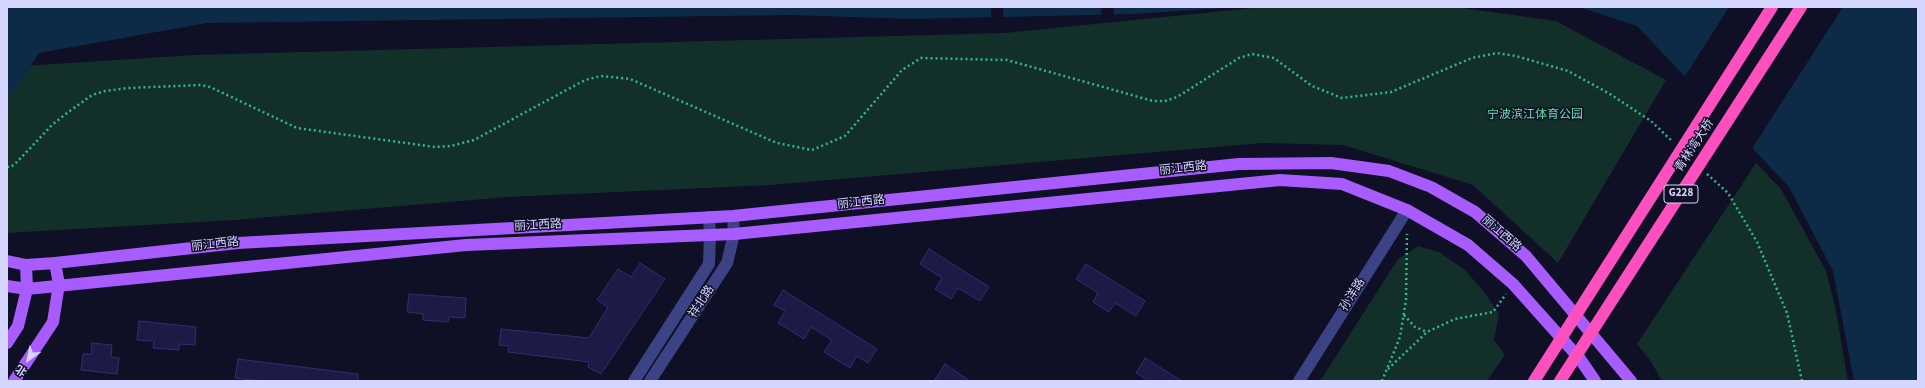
<!DOCTYPE html>
<html>
<head>
<meta charset="utf-8">
<style>
  body { margin:0 }
  #map { position:relative; width:1925px; height:388px; overflow:hidden; background:#0f0f25; font-family:"Source Sans 3","Noto Sans SC",sans-serif }
  canvas { display:block }
  .frame { position:absolute; inset:0; border:8px solid #d4d6ff; pointer-events:none }
  .north { position:absolute; left:8px; top:340px; width:40px; height:40px; -webkit-text-stroke:3px #0f0f25; paint-order:stroke; rotate:213deg; font-size:11px; font-weight:700; line-height:16px; text-align:center; color:#d4d6ff }
  .north::after { content:''; display:block; margin:auto; width:14px; height:18px; background:#d4d6ff; clip-path:polygon(50% 0,100% 100%,50% 72%,0 100%) }
</style>
</head>
<body>
<div id="map">
<canvas width="1925" height="388"></canvas>
<div class="frame"></div>
<div class="north">北</div>
</div>
<script>
const ctx = document.querySelector('canvas').getContext('2d');
ctx.lineJoin = 'round';
function fill(path, color) {
  ctx.fillStyle = color;
  ctx.fill(path, 'evenodd');
}
function poly(rows) {
  const path = new Path2D();
  for (const r of rows) {
    path.moveTo(r[0], r[1]);
    for (let i = 2; i < r.length; i += 2) path.lineTo(r[i], r[i + 1]);
  }
  return path;
}
function stroke(path, color, width, dash) {
  ctx.strokeStyle = color;
  ctx.lineWidth = width;
  ctx.lineCap = dash ? 'butt' : 'round';
  ctx.setLineDash(dash || []);
  ctx.stroke(path);
}
function drawText(font, color, halo, rows, align = 'center') {
  ctx.font = font + ' "Source Sans 3","Noto Sans SC",sans-serif';
  ctx.lineWidth = 3;
  ctx.setLineDash([]);
  ctx.textBaseline = 'middle';
  ctx.strokeStyle = halo;
  ctx.fillStyle = color;
  for (const [text, x, y, turn = 0] of rows) {
    ctx.save();
    ctx.translate(x, y);
    ctx.rotate((+turn || 0) * Math.PI / 180);
    ctx.textAlign = isNaN(turn) ? turn : align;
    if (halo) ctx.strokeText(text, 0, 0);
    ctx.fillText(text, 0, 0);
    ctx.restore();
  }
}
const green = poly([
  [1263,7,1455,7,1556,21,1666,80,1558,263,1473,185,1343,145,1262,143,771,185,508,197,234,220,7,233,7,67,194,55,1005,33],
  [1756,163,1781,189,1826,271,1835,306,1848,381,1662,381,1650,360,1637,344],
  [1418,246,1439,252,1465,270,1485,293,1499,314,1494,340,1505,355,1487,381,1320,381,1398,259]
]);
const water = poly([
  [7,7,1238,7,1135,14,911,19,791,15,207,23,39,53,7,102],
  [1579,7,1918,7,1918,381,1854,381,1833,271,1789,187,1637,26]
]);
const pier = poly([
  [1003,7,1003,18,991,19,991,8],
  [1101,7,1113,7,1114,15,1102,15],
  [1729,7,1843,7,1751,150,1684,78]
]);
const building = poly([
  [929,249,989,287,980,301,958,288,951,299,935,289,942,278,920,264,929,249],
  [640,263,665,279,601,374,588,367,589,362,508,352,509,346,499,345,501,329,589,338,608,307,597,300,618,269,631,277,640,263],
  [1086,264,1145,301,1136,316,1115,303,1109,312,1093,302,1098,293,1076,279,1086,264],
  [783,290,877,349,868,363,857,356,850,368,824,352,832,340,811,327,804,339,778,323,785,311,774,305,783,290],
  [409,294,466,298,465,318,449,317,448,322,423,320,423,314,407,312,409,294],
  [139,321,196,327,195,345,179,344,179,350,153,348,154,341,137,340,139,321],
  [92,343,112,345,111,357,119,358,117,374,81,370,83,354,91,354,92,343],
  [1145,358,1182,381,1149,381,1136,373,1145,358],
  [238,359,358,374,358,381,262,381,235,378,238,359],
  [945,364,970,381,934,381,945,364]
]);
const path = poly([
  [7,167,11,167,17,162,52,125,67,113,92,95,105,91,128,88,201,85,210,87,297,128,435,147,451,146,474,140,585,80,601,76,630,79,777,143,812,150,845,136,902,70,921,58,1007,60,1153,101,1165,101,1177,97,1239,58,1252,54,1274,58,1312,86,1342,98,1391,92,1472,58,1497,53,1516,56,1568,71,1610,94,1651,121,1673,142],
  [1707,174,1728,193,1757,242,1787,313,1802,381],
  [1404,315,1415,327,1427,332],
  [1388,369,1427,332,1455,319,1493,312,1506,294],
  [1382,381,1400,337,1406,300,1407,234]
]);
const minor = poly([
  [634,381,709,264,710,235,709,217],
  [650,381,727,263,734,234,733,216],
  [1299,381,1407,210]
]);
const major = poly([
  [7,261,26,265,55,263,238,243,733,216,1239,164,1331,163,1389,171,1431,187,1475,212,1526,256,1631,381],
  [7,286,27,289,466,245,734,234,1280,180,1342,184,1407,210,1468,245,1513,284,1580,359,1595,381],
  [7,343,18,326,27,289,26,265],
  [14,381,53,322,59,284,55,263]
]);
const highway = poly([
  [1534,381,1772,7],
  [1560,381,1801,7]
]);
const shields = [
  [1681,194,34]
];
const shieldNames = [
  ["G228",1681,194]
];
const parkNames = [
  ["宁波滨江体育公园",1535,115]
];
const streetNames = [
  ["青林湾大桥",1695,146,-57],
  ["丽江西路",1183,169,-6],
  ["丽江西路",861,203,-6],
  ["丽江西路",538,226,-3],
  ["丽江西路",1501,234,41],
  ["丽江西路",215,245,-6],
  ["孙洋路",1353,295,-58],
  ["祥北路",702,302,-57]
];
fill(green, '#122f2a');
fill(water, '#0d2b47');
fill(pier, '#0f0f25');
fill(building, '#1d1b46');
stroke(building, '#302e72', 1);
stroke(path, '#30b699', 2.5, [2, 3]);
stroke(minor, '#3b4384', 12);
stroke(major, '#a85cfd', 12);
stroke(highway, '#fd50bf', 12);
for (const [x, y, w] of shields) {
  const box = new Path2D();
  box.roundRect(x - w / 2, y - 9, w, 18, 3);
  ctx.fillStyle = '#0f0f25';
  ctx.fill(box);
  stroke(box, '#d4d6ff', 1);
}
drawText('bold 11px', '#d4d6ff', null, shieldNames);
drawText('12px', '#60dfab', '#0f0f25', parkNames);
drawText('12px', '#d4d6ff', '#0f0f25', streetNames);
</script>
</body>
</html>
